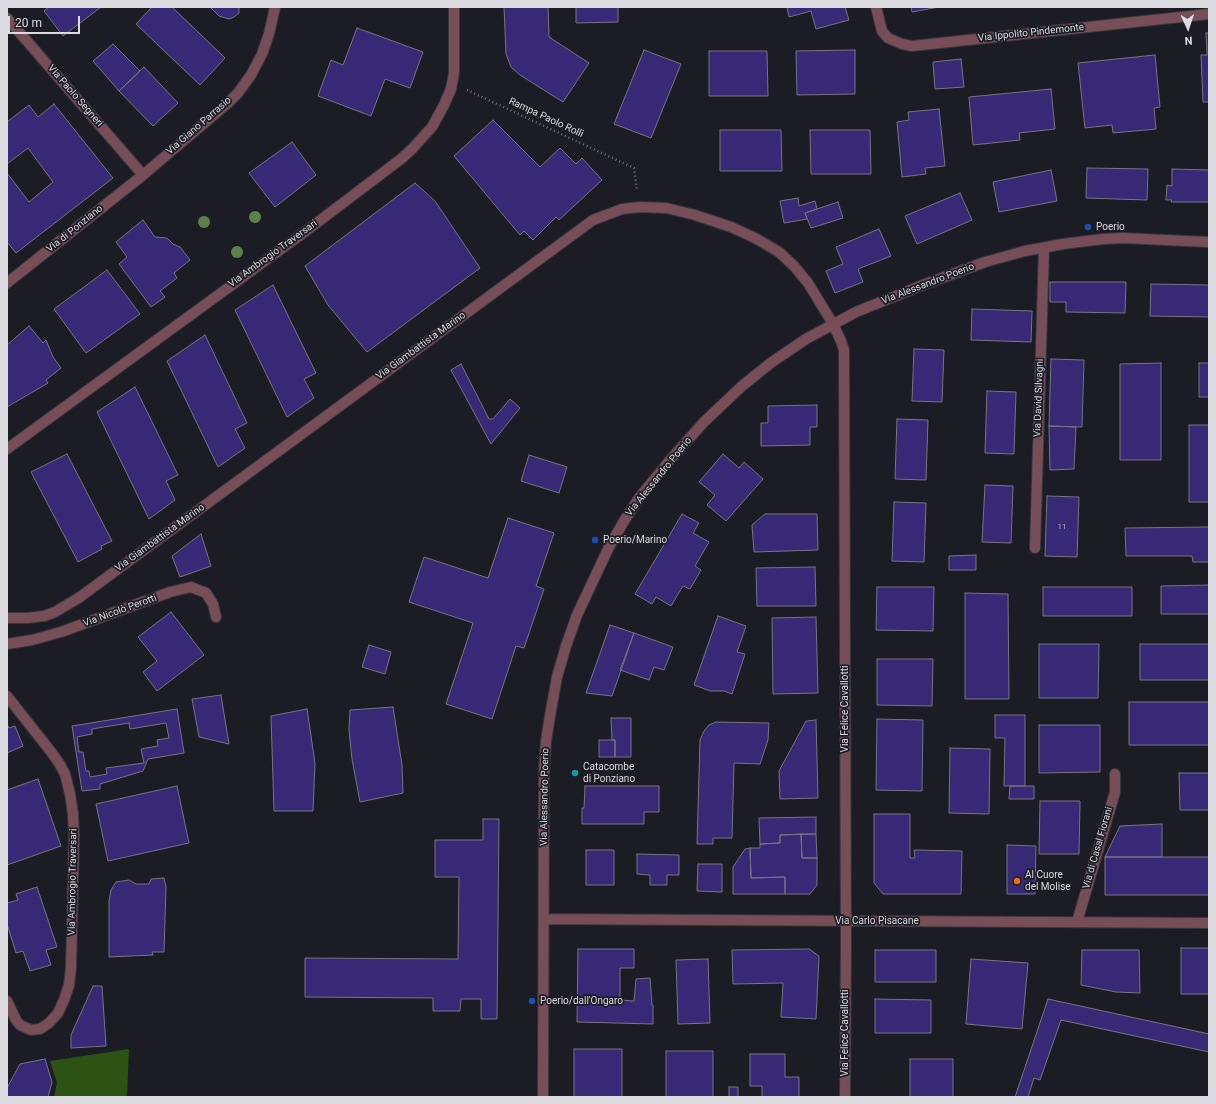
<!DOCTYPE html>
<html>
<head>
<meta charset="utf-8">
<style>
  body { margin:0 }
  #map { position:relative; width:1216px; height:1104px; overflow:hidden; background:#1c1c24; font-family:Roboto,sans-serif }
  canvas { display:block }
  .frame { position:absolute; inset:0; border:8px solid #dbdbe0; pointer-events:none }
  .north { position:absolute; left:1168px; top:8px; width:40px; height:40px; -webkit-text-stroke:3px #1c1c24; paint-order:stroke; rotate:177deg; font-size:11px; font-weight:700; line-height:16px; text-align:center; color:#dbdbe0 }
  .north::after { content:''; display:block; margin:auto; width:14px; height:18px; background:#dbdbe0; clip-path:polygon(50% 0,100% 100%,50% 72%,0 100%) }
  .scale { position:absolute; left:8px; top:16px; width:72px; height:18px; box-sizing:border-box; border:2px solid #dbdbe0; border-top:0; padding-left:5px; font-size:12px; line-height:14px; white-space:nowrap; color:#dbdbe0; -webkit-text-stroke:3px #1c1c24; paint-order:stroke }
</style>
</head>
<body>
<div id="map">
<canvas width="1216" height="1104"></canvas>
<div class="frame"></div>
<div class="north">N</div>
<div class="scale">20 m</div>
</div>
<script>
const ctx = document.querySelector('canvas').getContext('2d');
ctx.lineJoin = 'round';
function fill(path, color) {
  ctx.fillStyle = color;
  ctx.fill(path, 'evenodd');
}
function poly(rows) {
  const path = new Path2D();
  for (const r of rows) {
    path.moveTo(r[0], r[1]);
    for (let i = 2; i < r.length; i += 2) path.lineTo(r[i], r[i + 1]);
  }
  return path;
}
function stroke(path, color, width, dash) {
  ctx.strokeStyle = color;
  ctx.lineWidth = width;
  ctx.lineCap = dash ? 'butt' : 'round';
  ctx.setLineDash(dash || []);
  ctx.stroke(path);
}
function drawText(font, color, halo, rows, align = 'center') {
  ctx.font = font + ' Roboto,sans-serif';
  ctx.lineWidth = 3.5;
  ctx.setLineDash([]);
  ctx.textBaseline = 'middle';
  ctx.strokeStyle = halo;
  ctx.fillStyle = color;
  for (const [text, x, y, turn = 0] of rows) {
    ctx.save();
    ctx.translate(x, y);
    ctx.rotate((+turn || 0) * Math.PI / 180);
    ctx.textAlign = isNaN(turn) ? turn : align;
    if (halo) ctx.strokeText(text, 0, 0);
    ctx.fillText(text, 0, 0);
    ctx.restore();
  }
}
const forest = poly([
  [129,1049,127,1097,54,1097,57,1083,50,1061]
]);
const building = poly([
  [49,7,101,7,63,36,44,11,49,7],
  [152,7,172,7,225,58,200,85,136,24,152,7],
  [210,7,239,7,239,13,234,17,229,19,219,16,210,7],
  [504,7,548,7,549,37,589,63,563,102,520,75,511,67,506,54,504,7],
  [576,7,618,7,618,22,576,23,576,7],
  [787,7,845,7,849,20,816,29,811,11,789,17,787,7],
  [911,7,939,7,912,12,911,7],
  [357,28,423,52,410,88,385,79,371,116,318,96,331,60,343,65,357,28],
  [1206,33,1209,33,1209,102,1203,102,1201,55,1207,55,1206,33],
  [113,44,140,71,119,91,93,61,113,44],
  [644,50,681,64,651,138,614,124,644,50],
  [855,50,855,94,797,95,796,51,855,50],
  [709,51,767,51,768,96,709,96,709,51],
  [1155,55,1160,107,1154,108,1156,129,1113,133,1112,125,1085,128,1078,63,1155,55],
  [961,59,964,87,935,89,933,62,961,59],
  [144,67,178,103,153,126,119,91,144,67],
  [1051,89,1055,129,1019,133,1020,140,973,145,969,97,1051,89],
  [54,104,113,178,16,253,7,242,7,173,29,202,53,182,28,148,7,164,7,122,29,105,38,117,54,104],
  [939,109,945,166,925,168,926,174,902,177,897,122,909,120,908,112,939,109],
  [493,120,540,167,560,148,576,164,582,158,602,180,559,220,556,217,533,240,524,231,520,235,454,156,493,120],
  [720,130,781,130,782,171,720,171,720,130],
  [810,130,870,130,871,174,811,174,810,130],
  [292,142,316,175,275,207,249,173,292,142],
  [1087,168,1148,169,1147,200,1086,198,1087,168],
  [1172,169,1209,170,1209,202,1171,202,1172,200,1166,200,1167,185,1172,186,1172,169],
  [1051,170,1057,201,999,212,993,182,1051,170],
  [415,183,435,201,480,268,367,352,328,305,305,266,415,183],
  [960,193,972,220,917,244,905,216,960,193],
  [798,198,799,206,815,201,817,209,805,213,807,219,784,223,780,201,798,198],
  [838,202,843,218,811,228,805,213,838,202],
  [143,220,155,237,167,238,173,244,180,247,190,260,174,273,177,278,160,291,165,297,151,307,119,264,127,257,116,242,143,220],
  [879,229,891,256,858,269,863,282,835,293,826,271,843,264,836,247,879,229],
  [107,270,140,314,86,353,54,309,107,270],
  [1050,282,1126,282,1125,313,1066,312,1066,302,1050,302,1050,282],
  [1151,284,1209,285,1209,317,1150,316,1151,284],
  [273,285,316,373,304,379,314,398,287,417,235,310,273,285],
  [972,309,1032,311,1031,342,971,340,972,309],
  [29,326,43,343,46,340,53,357,61,368,46,380,48,383,7,407,7,345,29,326],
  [205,335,247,423,235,429,245,448,218,467,167,361,205,335],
  [914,349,944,350,942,402,912,401,914,349],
  [1051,359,1084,360,1082,427,1049,426,1051,359],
  [1161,363,1161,460,1120,460,1120,364,1161,363],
  [1199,363,1209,363,1209,397,1199,397,1199,363],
  [461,364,489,419,493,419,510,399,520,408,491,444,451,370,461,364],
  [135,387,178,475,166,481,175,500,149,519,97,412,135,387],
  [987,391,1016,392,1014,454,985,453,987,391],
  [817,405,817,427,810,427,810,445,761,446,761,423,768,423,768,406,817,405],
  [897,419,928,420,926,480,895,479,897,419],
  [1189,425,1209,425,1209,502,1189,502,1189,425],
  [1049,426,1076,427,1074,469,1050,470,1049,426],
  [67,454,112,541,101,546,102,549,78,562,31,472,67,454],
  [723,454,739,468,744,462,763,479,726,521,707,505,715,495,699,482,723,454],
  [529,455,567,467,559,493,521,481,529,455],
  [985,485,1013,486,1011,543,982,542,985,485],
  [1047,496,1079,497,1077,557,1045,556,1047,496],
  [894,502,926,503,924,562,892,561,894,502],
  [682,514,699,523,693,533,709,542,695,566,701,570,690,589,683,586,671,606,656,597,652,604,635,594,682,514],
  [765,514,817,514,818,550,754,552,752,525,765,514],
  [508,518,554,533,536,586,544,589,524,648,516,646,492,719,446,704,473,623,409,602,424,557,488,578,508,518],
  [1209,527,1209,562,1193,562,1192,556,1126,556,1125,528,1209,527],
  [201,534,211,566,180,577,172,556,201,534],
  [976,555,976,570,949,570,949,556,976,555],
  [815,567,816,606,757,606,756,568,815,567],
  [1209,585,1209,614,1161,614,1161,586,1209,585],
  [877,587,934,587,933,631,876,630,877,587],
  [1043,587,1132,587,1132,616,1043,616,1043,587],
  [965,593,1008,594,1009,699,965,699,965,593],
  [171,612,204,655,157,691,143,672,157,661,138,637,171,612],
  [718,616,746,626,737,652,745,654,732,694,724,691,710,691,694,685,718,616],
  [816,617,818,693,773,694,772,618,816,617],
  [610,625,634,633,612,696,586,693,610,625],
  [634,633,673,647,664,670,654,667,649,680,620,670,634,633],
  [1039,644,1099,644,1098,698,1039,698,1039,644],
  [1140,644,1209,644,1209,680,1140,680,1140,644],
  [369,645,391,652,385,674,362,667,369,645],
  [877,659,933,659,932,706,877,705,877,659],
  [221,695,229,744,199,737,192,699,221,695],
  [1129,702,1209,702,1209,745,1129,745,1129,702],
  [393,707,402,765,403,793,360,802,352,759,349,730,350,710,393,707],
  [177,709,184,753,148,759,143,771,100,784,100,789,82,791,72,726,177,709],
  [307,709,315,763,313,811,274,811,271,716,307,709],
  [995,715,1025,715,1025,786,1004,786,1005,738,995,738,995,715],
  [611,718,631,718,631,757,615,757,615,740,612,740,611,718],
  [877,719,923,720,922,791,876,790,877,719],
  [816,720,818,798,780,799,779,771,806,721,816,720],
  [716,722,769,723,768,740,760,764,734,763,732,838,713,838,713,844,697,844,700,740,704,731,709,725,716,722],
  [129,723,130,729,166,723,169,738,157,740,158,746,141,749,144,763,106,768,107,774,90,777,89,771,86,771,83,752,79,752,77,737,92,734,92,729,129,723],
  [7,724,9,728,15,726,23,746,7,753,7,724],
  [1039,725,1100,725,1100,772,1039,773,1039,725],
  [599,740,615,740,615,757,599,757,599,740],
  [950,748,990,749,989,814,949,813,950,748],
  [1179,773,1209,773,1209,810,1180,810,1179,773],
  [38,779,61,846,7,865,7,790,38,779],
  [177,786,189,843,108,861,96,804,177,786],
  [585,786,659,786,659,812,644,812,644,824,582,824,582,808,584,808,585,786],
  [1010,786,1034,786,1034,799,1009,799,1010,786],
  [1040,801,1080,801,1079,854,1039,854,1040,801],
  [874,814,910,814,910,858,915,858,914,850,962,851,961,894,883,894,874,883,874,814],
  [816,817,816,834,780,835,780,843,760,844,759,818,816,817],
  [483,819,499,819,497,1019,481,1019,481,999,461,999,460,1011,433,1011,433,998,305,997,305,958,458,959,459,877,435,877,435,840,483,840,483,819],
  [1162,824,1162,857,1105,857,1120,826,1162,824],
  [801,834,802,858,817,858,817,885,810,894,785,894,785,877,751,878,750,848,760,848,760,844,780,843,780,835,801,834],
  [801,834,816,834,817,858,802,858,801,834],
  [1007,845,1036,846,1035,894,1007,894,1007,845],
  [750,848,751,878,785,877,785,894,733,894,733,867,745,849,750,848],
  [586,850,614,850,614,885,586,885,586,850],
  [637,854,679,855,679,875,667,875,667,885,650,885,650,875,637,874,637,854],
  [1105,857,1209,857,1209,895,1105,895,1105,857],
  [698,864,722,864,722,892,697,891,698,864],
  [164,878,166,887,164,952,152,952,153,955,109,957,109,901,111,890,116,882,129,880,136,884,149,884,151,879,164,878],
  [37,887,57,947,46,950,51,965,30,971,23,951,16,953,7,924,7,903,18,900,16,894,37,887],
  [1181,948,1209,948,1209,994,1181,994,1181,948],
  [578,949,634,949,634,968,620,968,620,1000,634,1001,636,979,650,978,652,1005,653,1005,653,1024,577,1022,578,949],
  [809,949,819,956,816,1019,781,1017,783,983,733,984,732,950,809,949],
  [875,950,936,950,936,982,875,982,875,950],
  [1082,950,1139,950,1140,993,1116,992,1081,985,1082,950],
  [708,959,710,1023,678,1024,676,960,708,959],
  [971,959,1028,963,1022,1029,966,1024,971,959],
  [93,986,102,986,106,1046,71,1048,71,1035,93,986],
  [875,999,931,1000,931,1033,875,1033,875,999],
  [1048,999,1209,1034,1209,1052,1061,1020,1040,1080,1034,1078,1028,1097,1015,1097,1048,999],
  [574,1049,622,1049,622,1097,574,1097,574,1049],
  [666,1051,713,1051,713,1097,666,1097,666,1051],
  [750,1054,785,1054,785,1077,799,1077,799,1097,762,1097,762,1086,750,1086,750,1054],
  [45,1059,52,1082,48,1097,7,1097,7,1088,20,1064,45,1059],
  [910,1059,953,1059,953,1097,910,1097,910,1059],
  [729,1087,738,1087,738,1097,729,1097,729,1087]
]);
const path = poly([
  [467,90,634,168,637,191]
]);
const pedestrian = poly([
  [1035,548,1044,248],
  [1077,922,1115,792,1115,774]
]);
const minor = poly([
  [876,7,882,31,888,38,902,44,912,46,1209,14],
  [7,18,143,175],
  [7,283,143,175,228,103,238,93,251,75,262,54,269,34,275,7],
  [7,449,306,231,401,159,412,149,432,127,444,105,451,89,454,73,454,7],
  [7,618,27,618,44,616,55,612,80,597,593,220,622,209,640,207,666,208,695,215,731,227,755,238,779,252,794,266,808,283,833,324,841,341,844,350,846,944,845,1097],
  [7,644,32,640,61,632,170,592,191,587,206,593,213,604,216,617],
  [7,696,52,753,59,763,65,774,70,794,73,814,74,837,71,968,69,985,64,1000,58,1013,49,1023,40,1029,31,1030,20,1025,16,1020,7,1001],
  [544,919,1209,923],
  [543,1097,544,772,546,741,551,710,557,677,566,646,577,615,609,547,624,521,639,498,671,459,704,422,742,386,772,362,806,339,856,312,923,285,985,262,1025,251,1063,244,1103,239,1123,238,1209,242]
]);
const trees = [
  [255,217],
  [204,222],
  [237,252]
];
const markers = [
  [1088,227,4,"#1a4fb4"],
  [595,540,4,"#1a4fb4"],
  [575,773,4,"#0f9aa8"],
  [1017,881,4,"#e8710a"],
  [532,1001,4,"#1a4fb4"]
];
const numberNames = [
  ["11",1062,527]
];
const streetNames = [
  ["Via Ippolito Pindemonte",1031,33,-6],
  ["Via Paolo Segneri",75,96,49],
  ["Rampa Paolo Rolli",546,118,25],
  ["Via Giano Parrasio",199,126,-41],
  ["Via di Ponziano",75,229,-39],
  ["Via Ambrogio Traversari",273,254,-36],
  ["Via Alessandro Poerio",928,284,-21],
  ["Via Giambattista Marino",421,346,-36],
  ["Via David Silvagni",1039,398,-88],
  ["Via Alessandro Poerio",659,477,-51],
  ["Via Giambattista Marino",160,538,-36],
  ["Via Nicolò Perotti",120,611,-20],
  ["Via Felice Cavallotti",845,709,-90],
  ["Via Alessandro Poerio",545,797,-89],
  ["Via di Casal Fiorani",1098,848,-74],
  ["Via Ambrogio Traversari",73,882,-89],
  ["Via Carlo Pisacane",877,921],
  ["Via Felice Cavallotti",845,1033,-90]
];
const poiNames = [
  ["Poerio",1096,227],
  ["Poerio/Marino",603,540],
  ["Catacombe",583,767],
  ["di Ponziano",583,779],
  ["Al Cuore",1025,875],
  ["del Molise",1025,887],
  ["Poerio/dall'Ongaro",540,1001]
];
fill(forest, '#2d5314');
fill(building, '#382977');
stroke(building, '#767580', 1);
stroke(pedestrian, '#37373e', 12);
stroke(minor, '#37373e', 12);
stroke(path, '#737379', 2.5, [1, 3]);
stroke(pedestrian, '#774e58', 10);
stroke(minor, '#774e58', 10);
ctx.fillStyle = '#5c824a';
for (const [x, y] of trees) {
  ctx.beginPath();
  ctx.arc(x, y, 6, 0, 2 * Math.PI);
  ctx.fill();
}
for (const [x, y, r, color] of markers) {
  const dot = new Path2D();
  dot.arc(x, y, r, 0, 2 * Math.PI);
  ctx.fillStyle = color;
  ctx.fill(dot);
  stroke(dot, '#1c1c24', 1.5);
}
drawText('8px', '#b2aec6', null, numberNames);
drawText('10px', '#dbdbe0', '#1c1c24', streetNames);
drawText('10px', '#dbdbe0', '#1c1c24', poiNames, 'left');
</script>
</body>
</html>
